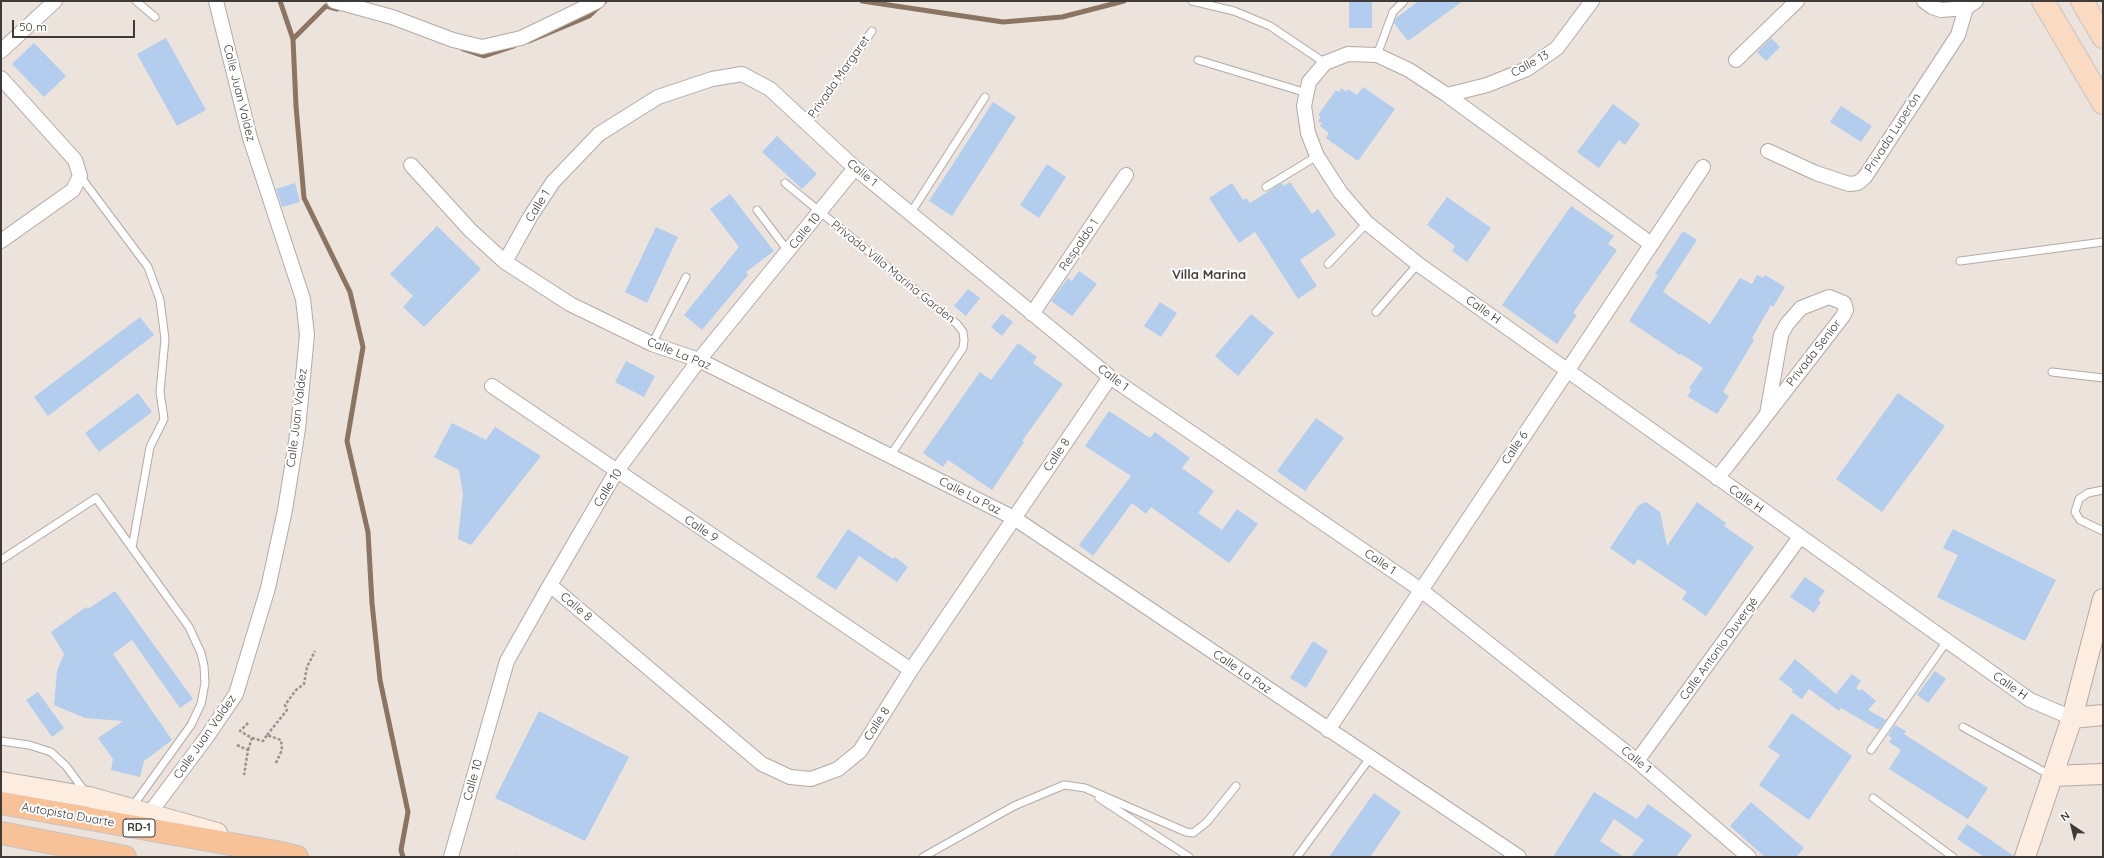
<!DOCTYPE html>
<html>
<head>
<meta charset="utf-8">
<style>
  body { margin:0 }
  #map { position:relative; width:2104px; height:858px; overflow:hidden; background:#ece3dc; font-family:Quicksand,sans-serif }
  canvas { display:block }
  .frame { position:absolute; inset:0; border:2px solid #3d3a37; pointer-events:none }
  .north { position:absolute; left:2052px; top:806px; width:40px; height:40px; -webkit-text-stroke:3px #fff; paint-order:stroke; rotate:325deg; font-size:11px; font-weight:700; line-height:16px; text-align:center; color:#3d3a37 }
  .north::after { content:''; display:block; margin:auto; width:14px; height:18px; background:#3d3a37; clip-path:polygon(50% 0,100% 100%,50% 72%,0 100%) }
  .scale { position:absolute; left:12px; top:20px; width:123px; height:18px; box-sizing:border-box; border:2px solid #3d3a37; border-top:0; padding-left:5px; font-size:12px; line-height:14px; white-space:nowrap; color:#3d3a37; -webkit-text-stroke:3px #fff; paint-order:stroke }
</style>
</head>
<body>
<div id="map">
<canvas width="2104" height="858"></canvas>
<div class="frame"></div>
<div class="north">N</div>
<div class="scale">50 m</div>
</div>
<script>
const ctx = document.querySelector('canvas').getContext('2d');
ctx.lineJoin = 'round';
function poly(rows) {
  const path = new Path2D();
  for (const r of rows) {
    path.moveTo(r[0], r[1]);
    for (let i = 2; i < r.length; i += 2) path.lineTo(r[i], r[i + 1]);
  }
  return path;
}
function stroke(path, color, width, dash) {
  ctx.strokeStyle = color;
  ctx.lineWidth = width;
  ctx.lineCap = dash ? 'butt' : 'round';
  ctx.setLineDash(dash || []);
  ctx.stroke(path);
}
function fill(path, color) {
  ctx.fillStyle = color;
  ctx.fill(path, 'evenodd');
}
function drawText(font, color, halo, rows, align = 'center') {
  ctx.font = font + ' Quicksand,sans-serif';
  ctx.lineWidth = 4;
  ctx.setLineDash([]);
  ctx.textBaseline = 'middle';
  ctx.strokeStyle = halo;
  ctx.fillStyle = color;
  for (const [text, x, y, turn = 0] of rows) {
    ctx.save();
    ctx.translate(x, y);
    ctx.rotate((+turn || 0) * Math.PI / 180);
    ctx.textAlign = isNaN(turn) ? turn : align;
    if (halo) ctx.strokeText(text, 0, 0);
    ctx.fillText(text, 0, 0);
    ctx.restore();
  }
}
const stream = poly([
  [280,1,293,39,296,106,304,198,350,292,363,347,347,441,368,532,372,603,380,680,408,812,401,850,403,857],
  [862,1,1003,22,1062,17,1124,1],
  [293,39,326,6,337,9],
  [529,41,589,16,605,1],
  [463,49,484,56,514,46]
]);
const building = poly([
  [1349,1,1372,1,1372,28,1349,28],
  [1419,1,1463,1,1408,41,1394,23,1396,18],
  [166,38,206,110,177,126,137,54],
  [1771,38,1780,47,1766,61,1757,52],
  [34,43,66,76,44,97,12,64],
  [1363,87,1395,109,1358,161,1326,138,1329,133,1320,126,1322,123,1318,121,1321,117,1318,115,1336,90,1339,92,1341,88,1346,92,1348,89,1357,95],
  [993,102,1016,117,952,216,929,201],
  [1613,104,1640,124,1625,145,1619,140,1599,168,1577,152],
  [1841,106,1872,126,1861,142,1830,122],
  [777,136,817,174,802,189,762,152],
  [1047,164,1066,177,1039,218,1020,205],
  [1290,182,1312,214,1318,209,1336,235,1300,260,1317,286,1298,299,1255,232,1239,243,1209,198,1232,183,1243,200,1246,198,1250,203,1282,183,1284,186],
  [295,183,300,202,282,207,276,189],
  [730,194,774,251,746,272,748,275,702,330,684,315,739,247,710,209],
  [1447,197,1491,228,1467,262,1452,251,1455,246,1427,225],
  [1571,206,1614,236,1608,244,1617,250,1573,313,1577,315,1557,344,1502,305],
  [437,226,481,269,424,327,403,307,413,296,390,274],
  [656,227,678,237,647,303,625,292],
  [1683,231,1697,240,1663,292,1710,324,1740,278,1752,284,1757,275,1763,278,1765,275,1785,287,1773,307,1771,305,1752,338,1754,340,1723,392,1729,396,1717,414,1687,396,1692,390,1689,388,1703,368,1681,354,1680,355,1629,321,1658,275,1655,274],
  [1079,271,1097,284,1072,316,1051,301,1068,278,1072,281],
  [968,289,980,298,966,316,954,306],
  [1160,302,1177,313,1161,337,1144,326],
  [1002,314,1013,322,1002,336,991,327],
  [1251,314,1274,333,1238,376,1215,356],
  [140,317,154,335,48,416,34,397],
  [1018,343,1037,357,1033,363,1063,384,1022,441,1024,442,992,490,948,460,943,467,923,453,980,372,991,380],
  [626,361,655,376,644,397,615,382],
  [138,393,152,412,99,452,85,433],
  [1898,393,1945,426,1882,512,1836,479],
  [1109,411,1150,438,1155,432,1190,458,1182,468,1214,491,1198,513,1222,530,1237,509,1258,524,1229,563,1151,507,1146,514,1132,503,1093,556,1079,545,1131,476,1085,446],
  [1316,418,1344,438,1305,491,1277,471],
  [452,423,486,440,495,427,541,456,471,545,458,539,463,493,459,470,434,457],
  [1646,502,1660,512,1667,546,1697,502,1726,523,1724,526,1754,547,1706,616,1682,599,1687,592,1638,559,1634,565,1610,548,1638,506],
  [848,529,893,559,895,557,908,567,897,582,859,556,836,590,816,577],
  [1953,529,2056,580,2025,641,1937,597,1958,555,1943,548],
  [1805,577,1825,591,1818,600,1821,602,1814,613,1790,597],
  [115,591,193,699,180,708,132,640,113,654,172,740,144,761,140,777,111,770,113,759,98,738,123,721,85,718,54,705,57,671,64,654,51,632,86,607,88,609],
  [1313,641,1328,651,1306,688,1290,678],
  [1795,659,1836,694,1852,674,1861,681,1856,688,1860,691,1862,689,1876,701,1868,710,1886,720,1879,730,1841,708,1839,711,1809,689,1802,699,1792,692,1793,690,1779,679],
  [1935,671,1946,679,1928,703,1917,695],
  [38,692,64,728,52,737,26,700],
  [539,711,629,757,585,841,495,798],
  [1792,713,1852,756,1809,820,1759,785,1780,755,1768,747],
  [1895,725,1906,731,1904,734,1988,788,1968,819,1889,769,1901,750,1889,742,1892,738,1888,735],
  [1594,792,1637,819,1648,804,1692,835,1676,857,1631,857,1644,840,1614,819,1600,841,1624,857,1553,857],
  [1374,793,1401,812,1370,857,1329,857],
  [1751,802,1804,848,1796,857,1765,857,1730,826],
  [1967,824,2014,856,2014,857,1984,857,1957,839]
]);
const path = poly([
  [267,735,287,710,285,705,296,690,304,684,307,667,315,651],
  [252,738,263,741,267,735,281,740,282,750,275,765],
  [237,745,248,750,244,775],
  [248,750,252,738,240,731,249,722],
  [514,857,516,857]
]);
const lane = poly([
  [136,1,155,17],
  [1192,1,1234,11,1270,26,1325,63],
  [1377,55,1393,12,1404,1],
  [1198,60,1307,93],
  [807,124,872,31],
  [80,176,148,267,160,300,165,339,160,392,164,419,150,447,132,548],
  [785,183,957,324,963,332,964,340,963,348,890,456],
  [1266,187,1317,156],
  [757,210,788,251],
  [910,214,985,97],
  [1960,261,2103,242],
  [1328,264,1367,223],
  [1376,312,1418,264],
  [652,344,686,277],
  [2052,372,2103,378],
  [2103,490,2088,493,2079,499,2075,512,2080,520,2103,531],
  [1,560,96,498,189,627,201,653,204,666,205,683,201,704,191,725,132,807],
  [1963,727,2050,775],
  [1,741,29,745,51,752,66,766,86,793],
  [1871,750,1947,641],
  [1099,798,1189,857],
  [1873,798,1953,857],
  [923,857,1014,806,1064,785,1085,788,1186,832,1193,833,1207,822,1236,786],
  [1297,857,1370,758]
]);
const street = poly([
  [334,1,392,17,453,40,482,47,521,38,598,1],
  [1924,1,1932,7,1941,10,1966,8],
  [1,51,55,1],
  [1736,60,1797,1],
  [1,78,75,160,80,176,73,190,1,241],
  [1447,95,1487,85,1527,69,1557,48,1592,1],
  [1768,151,1816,173,1849,184,1858,183,1865,177,1958,35,1966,8,1976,1],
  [411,165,470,230,505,262,570,304,652,344,699,360,1014,518,1519,857],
  [1651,244,1447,95,1409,70,1377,55,1348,54,1325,63,1309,82,1304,106,1308,133,1317,156,1341,193,1367,223,1418,264,2030,700,2072,718],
  [505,262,530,217,553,182,599,134,658,97,712,79,742,74,770,89,855,168,1110,377,1421,590,1637,761,1749,857],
  [1032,314,1126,175],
  [492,386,911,670],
  [1717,478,1727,466,1843,316,1846,310,1844,303,1829,297,1801,308,1787,324,1781,335,1767,414],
  [550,585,762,764,790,777,811,779,838,769,860,751,911,670,1110,377],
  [1328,730,1703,167],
  [1637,761,1800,537],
  [149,814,206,738,236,694,268,588,285,510,298,429,307,335,303,299,250,138,216,1],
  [451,857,507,661,550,585,616,472,699,360,855,168]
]);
const secondary = poly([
  [2072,718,2103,715],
  [2052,776,2103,774],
  [1,782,89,797,217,833],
  [2025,857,2072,718,2103,599]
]);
const primary = poly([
  [2043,1,2103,103],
  [2082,1,2103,37]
]);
const highway = poly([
  [1,803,276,852,297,857],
  [1,833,125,857]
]);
const shields = [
  [139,828,32]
];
const shieldNames = [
  ["RD-1",139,828]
];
const streetNames = [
  ["Calle 13",1530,64,-29],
  ["Privada Margaret",839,77,-55],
  ["Calle Juan Valdez",239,93,76],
  ["Privada Luperón",1893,133,-57],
  ["Calle 1",862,173,40],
  ["Calle 1",538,206,-58],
  ["Calle 10",805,231,-51],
  ["Respaldo 1",1079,245,-56],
  ["Privada Villa Marina Garden",893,272,39],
  ["Calle H",1483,310,35],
  ["Privada Senior",1814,353,-52],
  ["Calle La Paz",679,354,22],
  ["Calle 1",1113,378,37],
  ["Calle Juan Valdez",297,418,-83],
  ["Calle 6",1515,448,-56],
  ["Calle 8",1057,455,-56],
  ["Calle 10",608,488,-58],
  ["Calle La Paz",970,496,27],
  ["Calle H",1746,499,35],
  ["Calle 9",701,529,34],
  ["Calle 1",1380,562,34],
  ["Calle 8",576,607,40],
  ["Calle Antonio Duvergé",1719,649,-54],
  ["Calle La Paz",1242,672,34],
  ["Calle H",2010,686,35],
  ["Calle 8",877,724,-57],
  ["Calle Juan Valdez",205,737,-55],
  ["Calle 1",1636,760,39],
  ["Calle 10",473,780,-74],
  ["Autopista Duarte",68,815,10]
];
const neighbourhoodNames = [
  ["Villa Marina",1209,275]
];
stroke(stream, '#8c7462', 5);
fill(building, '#b2cded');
stroke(lane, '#b3aaa4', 9);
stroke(street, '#b3aaa4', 16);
stroke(secondary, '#b3aaa4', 22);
stroke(primary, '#c5c4c3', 24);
stroke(highway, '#c5c4c3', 24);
stroke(path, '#99938e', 2.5, [3, 2]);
stroke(lane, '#fff', 7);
stroke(street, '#fff', 14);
stroke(secondary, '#fdede0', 20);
stroke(primary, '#fadac1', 22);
stroke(highway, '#f7c298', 22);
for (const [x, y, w] of shields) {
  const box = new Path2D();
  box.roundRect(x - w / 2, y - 9, w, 18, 3);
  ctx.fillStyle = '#fff';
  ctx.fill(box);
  stroke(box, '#3d3a37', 1);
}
drawText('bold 11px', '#3d3a37', null, shieldNames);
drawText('12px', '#3d3a37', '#fff', streetNames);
drawText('bold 13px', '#463f39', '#fff', neighbourhoodNames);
</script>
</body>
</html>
